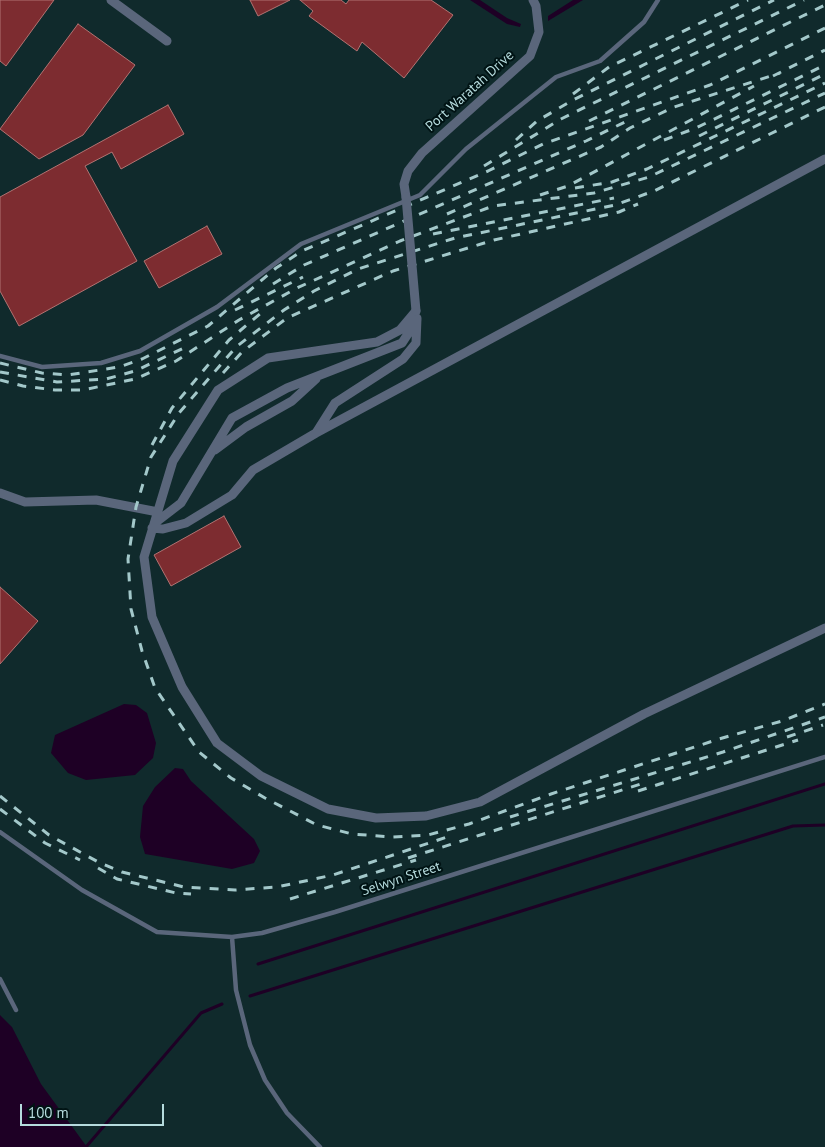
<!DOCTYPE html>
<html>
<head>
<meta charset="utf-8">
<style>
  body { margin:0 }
  #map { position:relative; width:825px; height:1147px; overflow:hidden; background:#102a2c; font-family:"PT Sans",sans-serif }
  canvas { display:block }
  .scale { position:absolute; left:20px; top:1104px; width:144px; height:22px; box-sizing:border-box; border:2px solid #b5dbdd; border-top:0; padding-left:6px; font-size:15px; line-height:18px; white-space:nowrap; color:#b5dbdd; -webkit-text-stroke:4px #001314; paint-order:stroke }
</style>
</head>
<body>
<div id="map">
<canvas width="825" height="1147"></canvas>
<div class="scale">100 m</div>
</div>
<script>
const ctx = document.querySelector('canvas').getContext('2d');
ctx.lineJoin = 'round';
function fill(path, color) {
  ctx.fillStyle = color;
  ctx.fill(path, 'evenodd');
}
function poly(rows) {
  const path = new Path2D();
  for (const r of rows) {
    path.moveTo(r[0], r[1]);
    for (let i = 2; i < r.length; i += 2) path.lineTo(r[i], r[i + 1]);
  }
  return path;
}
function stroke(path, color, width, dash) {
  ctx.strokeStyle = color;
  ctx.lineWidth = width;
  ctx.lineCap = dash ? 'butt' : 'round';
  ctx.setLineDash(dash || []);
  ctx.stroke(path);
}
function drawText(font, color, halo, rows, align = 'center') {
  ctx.font = font + ' "PT Sans",sans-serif';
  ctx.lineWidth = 4;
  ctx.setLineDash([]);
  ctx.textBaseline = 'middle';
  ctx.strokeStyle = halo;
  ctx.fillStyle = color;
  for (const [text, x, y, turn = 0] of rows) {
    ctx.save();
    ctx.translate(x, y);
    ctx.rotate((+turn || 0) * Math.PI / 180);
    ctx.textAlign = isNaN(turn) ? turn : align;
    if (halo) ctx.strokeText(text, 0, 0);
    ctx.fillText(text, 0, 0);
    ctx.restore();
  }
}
const water = poly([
  [470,0,480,0,507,18,521,24,520,27,507,24],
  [573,0,583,0,548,21,548,16],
  [124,704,136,705,147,713,156,743,153,758,135,775,86,780,68,773,51,753,55,735],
  [175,768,183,769,191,781,254,839,260,851,254,863,232,869,145,854,140,837,143,806,155,787],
  [0,1015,12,1027,41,1084,87,1147,0,1147]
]);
const stream = poly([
  [258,964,825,784],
  [250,996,793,826,825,825],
  [86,1147,201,1013,222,1004]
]);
const building = poly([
  [0,0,54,0,6,66,0,61,0,0],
  [250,0,290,0,258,16,250,0],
  [300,0,341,0,346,4,349,0,431,0,453,15,404,78,362,42,357,51,309,16,313,11,300,0],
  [78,24,135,65,83,135,39,159,0,129,78,24],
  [168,105,184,134,121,169,112,152,85,166,137,261,19,326,0,291,0,197,168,105],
  [207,226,222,254,159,288,144,261,207,226],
  [224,516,241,547,171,586,154,555,224,516],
  [0,587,38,621,0,664,0,587]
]);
const service = poly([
  [0,356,42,367,101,363,140,351,217,307,301,244,420,195,466,149,556,77,600,61,644,22,658,0],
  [0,832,82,890,157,932,232,937,262,933,335,912,825,757],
  [232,937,236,990,250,1045,265,1080,287,1113,320,1147],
  [0,979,16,1010]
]);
const minor = poly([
  [111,0,167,41],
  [406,197,404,184,408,171,422,153,530,56,539,32,536,6,533,0],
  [416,311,400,330,377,342,268,358,218,390,173,461,144,557,152,617,182,687,217,743,261,776,328,809,376,818,426,816,480,802,644,714,825,628],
  [316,433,335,403,403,359,416,343,417,318],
  [215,450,246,427,292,401,316,379],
  [0,493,25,502,96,500,158,512],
  [155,523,181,503,232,418,287,388,402,343,417,320],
  [152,528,163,529,186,523,232,495,253,470,316,433,825,159]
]);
const rail = poly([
  [773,76,825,50],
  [573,94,609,67,748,0],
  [825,107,654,191,615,205,455,238,358,269,314,291,284,310,236,347,179,413,151,457,136,507,128,559,131,609,142,651,155,688,199,752,231,778,265,798,317,825,352,834,392,837,428,835,469,824,551,794,719,739,782,721,825,704],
  [589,121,825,5],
  [699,136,825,74],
  [516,140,537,121,573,100,774,0],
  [664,140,696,128,825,65],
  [484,166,561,119,804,0],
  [575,188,612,182,647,169,825,83],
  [540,195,568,186,754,86],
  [447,214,601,147,630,128,674,107,780,73],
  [433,234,614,198],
  [273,284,304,265,586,141,629,120],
  [235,310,303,277],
  [0,363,42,373,68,375,119,367,142,359,208,326,276,268,302,251,488,171,543,144,710,85,825,28],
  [0,372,57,382,106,379,135,371,188,346],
  [223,373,242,352,287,318,393,271,494,240,619,212,638,204],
  [0,380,23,386,55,390,83,390,135,379,176,361,239,320,297,288,400,241,493,206,594,193,649,177,825,93],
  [152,445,172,408,229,340,261,313],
  [787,737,823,725],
  [638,791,798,740],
  [0,796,49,835,100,863,122,872,184,887,235,890,277,887,333,875,450,836],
  [0,809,45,843,80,860],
  [510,817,723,752,825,717],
  [408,858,644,783],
  [98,868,117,879,176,893,191,894],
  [290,899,416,860]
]);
const minorBridge = poly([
  [406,197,416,311]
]);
const streetNames = [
  ["Port Waratah Drive",470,91,-42],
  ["Selwyn Street",401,879,-18]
];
fill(water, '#1e0025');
stroke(stream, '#1e0025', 3);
fill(building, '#7d2c30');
stroke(building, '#b27372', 1);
stroke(service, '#5a667b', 4.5);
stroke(minor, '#5a667b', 9);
stroke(rail, '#a3c8ca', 3, [9, 9]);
stroke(minorBridge, '#5a667b', 9);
drawText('14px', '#b5dbdd', '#001314', streetNames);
</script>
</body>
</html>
